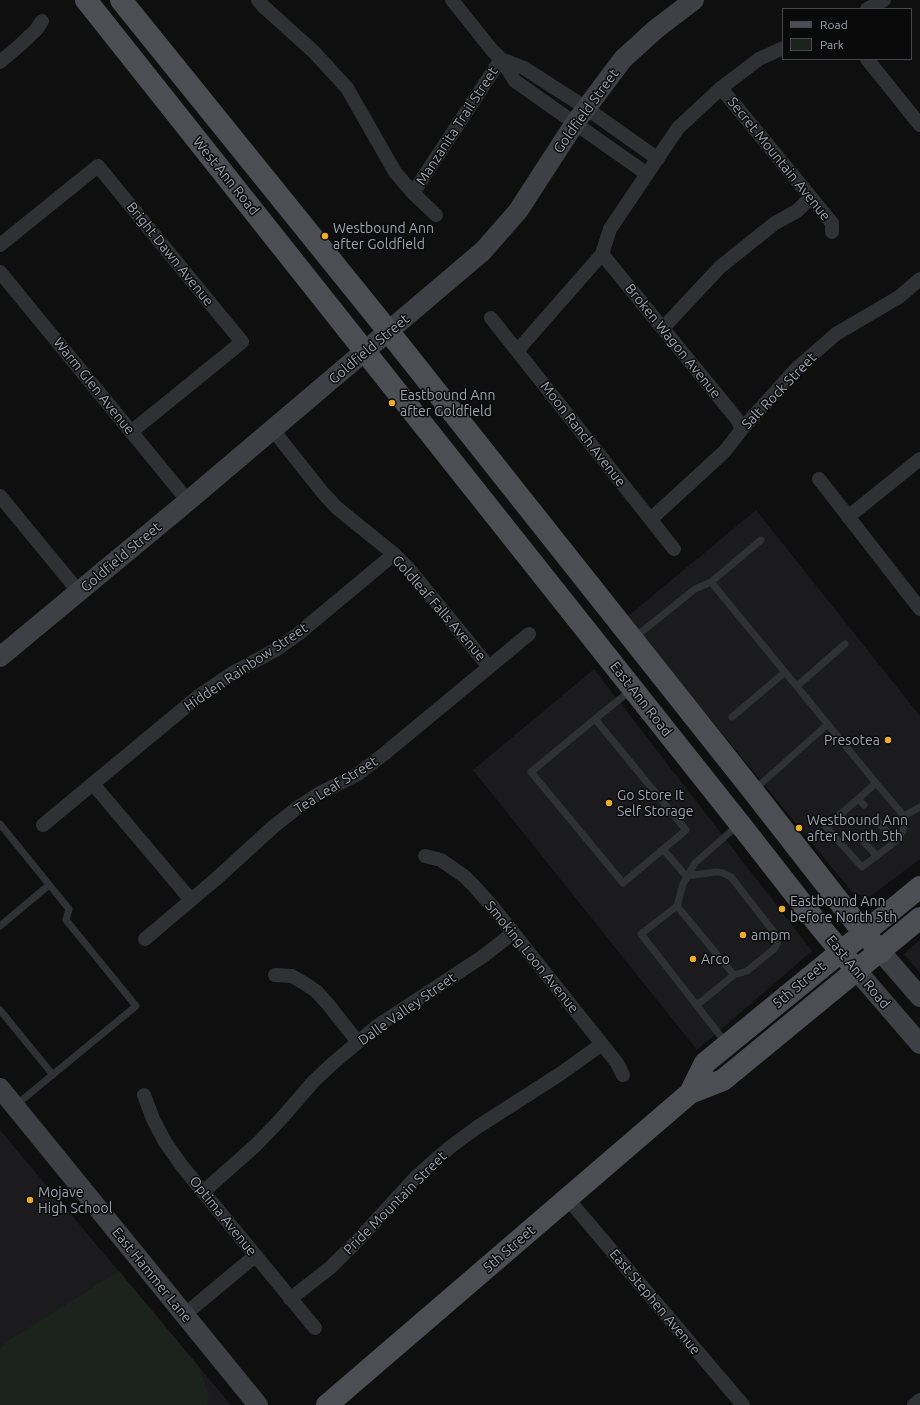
<!DOCTYPE html>
<html>
<head>
<meta charset="utf-8">
<style>
  body { margin:0 }
  #map { position:relative; width:920px; height:1405px; overflow:hidden; background:#0f0f10; font-family:Ubuntu,sans-serif }
  canvas { display:block }
  .legend { position:absolute; left:782px; top:8px; width:130px; height:52px; box-sizing:border-box; background:#0a0a0b; border:1px solid #46484d; margin:0; padding:5px 7px; list-style:none; font-size:12px; color:#a0a5b1 }
  .legend li { display:flex; align-items:center; gap:8px; height:20px }
  .legend b { width:20px; border:1px solid #46484d }
</style>
</head>
<body>
<div id="map">
<canvas width="920" height="1405"></canvas>
<ul class="legend">
<li><b style="height:5px;background:#4c4e54"></b>Road</li>
<li><b style="height:11px;background:#1c231c"></b>Park</li>
</ul>
</div>
<script>
const ctx = document.querySelector('canvas').getContext('2d');
ctx.lineJoin = 'round';
function fill(path, color) {
  ctx.fillStyle = color;
  ctx.fill(path, 'evenodd');
}
function poly(rows) {
  const path = new Path2D();
  for (const r of rows) {
    path.moveTo(r[0], r[1]);
    for (let i = 2; i < r.length; i += 2) path.lineTo(r[i], r[i + 1]);
  }
  return path;
}
function stroke(path, color, width, dash) {
  ctx.strokeStyle = color;
  ctx.lineWidth = width;
  ctx.lineCap = dash ? 'butt' : 'round';
  ctx.setLineDash(dash || []);
  ctx.stroke(path);
}
function drawText(font, color, halo, rows, align = 'center') {
  ctx.font = font + ' Ubuntu,sans-serif';
  ctx.lineWidth = 3;
  ctx.setLineDash([]);
  ctx.textBaseline = 'middle';
  ctx.strokeStyle = halo;
  ctx.fillStyle = color;
  for (const [text, x, y, turn = 0] of rows) {
    ctx.save();
    ctx.translate(x, y);
    ctx.rotate((+turn || 0) * Math.PI / 180);
    ctx.textAlign = isNaN(turn) ? turn : align;
    if (halo) ctx.strokeText(text, 0, 0);
    ctx.fillText(text, 0, 0);
    ctx.restore();
  }
}
const built = poly([
  [756,510,920,716,920,859,868,898,852,892,627,617],
  [594,669,812,951,697,1050,473,770],
  [920,940,920,973,904,954],
  [0,1130,231,1405,0,1405]
]);
const green = poly([
  [119,1271,200,1368,209,1398,207,1405,0,1405,0,1349,10,1340]
]);
const lane = poly([
  [761,540,711,582,876,783,826,827,862,867,896,841,903,831,904,816,920,807],
  [634,638,695,589,711,582],
  [797,686,845,644],
  [732,717,785,672],
  [595,719,686,830,623,883,531,772,595,719,631,690],
  [876,783,904,816],
  [755,789,828,724],
  [858,799,864,805],
  [840,814,846,821],
  [877,821,896,841],
  [0,824,69,909,66,920,136,1006,16,1105],
  [859,837,877,856],
  [663,849,686,876,717,872,723,873,731,877,777,936,778,942,774,949,747,971,734,975],
  [677,906,641,934,726,1043],
  [0,926,49,885],
  [697,1005,734,975,677,906,683,884,695,863,738,825],
  [0,1010,53,1075]
]);
const street = poly([
  [258,0,263,6,314,52,347,88,395,172,413,193,436,215],
  [452,0,491,49,501,59,515,81,647,174],
  [867,9,884,0],
  [501,59,524,68,586,108,658,159],
  [867,59,920,125],
  [0,62,20,45,36,30,42,21],
  [721,88,832,223,832,232],
  [413,193,501,59],
  [0,245,98,166,242,342,131,432],
  [602,254,736,418,742,429],
  [0,272,188,501],
  [491,318,674,549],
  [663,328,720,267,775,223,797,211,811,197],
  [517,351,602,254,610,229,678,128,721,88,759,59,783,48],
  [273,430,323,493,337,508,394,554,408,568,489,667],
  [819,479,920,609],
  [0,496,79,592],
  [848,517,920,459],
  [651,519,725,451,742,429,797,368,836,334,899,297,920,279],
  [93,784,191,900],
  [43,825,200,695,231,674,277,649,298,634,394,554],
  [425,856,441,860,464,876,473,885,492,906,617,1063,623,1075],
  [145,939,216,879,273,827,297,808,318,794,358,774,384,754,529,634],
  [275,975,292,976,304,983,316,991,327,1003,358,1042],
  [144,1095,153,1119,165,1142,182,1166,315,1328],
  [203,1192,256,1145,280,1120,314,1081,332,1064,377,1026,482,957,513,933],
  [567,1198,743,1405],
  [290,1299,331,1267,360,1238,417,1176,449,1148,476,1128,560,1074,602,1044],
  [184,1315,255,1256],
  [914,1405,920,1400]
]);
const secondary = poly([
  [0,657,188,501,483,251,518,211,575,123,623,59,656,29,694,0],
  [881,952,920,997],
  [857,971,920,1044],
  [0,1088,258,1405]
]);
const primary = poly([
  [86,0,740,824,822,929,857,971],
  [121,0,389,332,753,791,863,932,881,952],
  [690,1093,705,1063,920,887],
  [327,1405,690,1093,723,1080,920,918]
]);
const markers = [
  [325,236,4,"#eead29"],
  [392,403,4,"#eead29"],
  [888,740,4,"#eead29"],
  [609,803,4,"#eead29"],
  [799,828,4,"#eead29"],
  [782,909,4,"#eead29"],
  [743,935,4,"#eead29"],
  [693,959,4,"#eead29"],
  [30,1200,4,"#eead29"]
];
const streetNames = [
  ["Goldfield Street",586,111,-54],
  ["Manzanita Trail Street",457,126,-57],
  ["Secret Mountain Avenue",779,159,51],
  ["West Ann Road",226,176,51],
  ["Bright Dawn Avenue",170,254,51],
  ["Broken Wagon Avenue",673,341,51],
  ["Goldfield Street",369,349,-40],
  ["Warm Glen Avenue",94,386,51],
  ["Salt Rock Street",779,391,-46],
  ["Moon Ranch Avenue",583,434,52],
  ["Goldfield Street",121,557,-40],
  ["Goldleaf Falls Avenue",439,608,49],
  ["Hidden Rainbow Street",246,667,-34],
  ["East Ann Road",641,699,52],
  ["Tea Leaf Street",336,785,-32],
  ["Smoking Loon Avenue",532,957,51],
  ["East Ann Road",858,972,50],
  ["5th Street",799,985,-40],
  ["Dalle Valley Street",407,1009,-35],
  ["Pride Mountain Street",395,1203,-45],
  ["Optima Avenue",223,1216,51],
  ["5th Street",509,1249,-41],
  ["East Hammer Lane",152,1275,51],
  ["East Stephen Avenue",655,1302,50]
];
const poiNames = [
  ["Westbound Ann",333,228],
  ["after Goldfield",333,244],
  ["Eastbound Ann",400,395],
  ["after Goldfield",400,411],
  ["Presotea",880,740,"right"],
  ["Go Store It",617,795],
  ["Self Storage",617,811],
  ["Westbound Ann",807,820],
  ["after North 5th",807,836],
  ["Eastbound Ann",790,901],
  ["before North 5th",790,917],
  ["ampm",751,935],
  ["Arco",701,959],
  ["Mojave",38,1192],
  ["High School",38,1208]
];
fill(built, '#1b1b1d');
fill(green, '#1c231c');
stroke(lane, '#303135', 7);
stroke(street, '#303135', 14);
stroke(secondary, '#3e4045', 20);
stroke(primary, '#4c4e54', 22);
for (const [x, y, r, color] of markers) {
  const dot = new Path2D();
  dot.arc(x, y, r, 0, 2 * Math.PI);
  ctx.fillStyle = color;
  ctx.fill(dot);
  stroke(dot, '#0a0a0b', 1.5);
}
drawText('14px', '#a0a5b1', '#0a0a0b', streetNames);
drawText('14px', '#a0a5b1', '#0a0a0b', poiNames, 'left');
</script>
</body>
</html>
